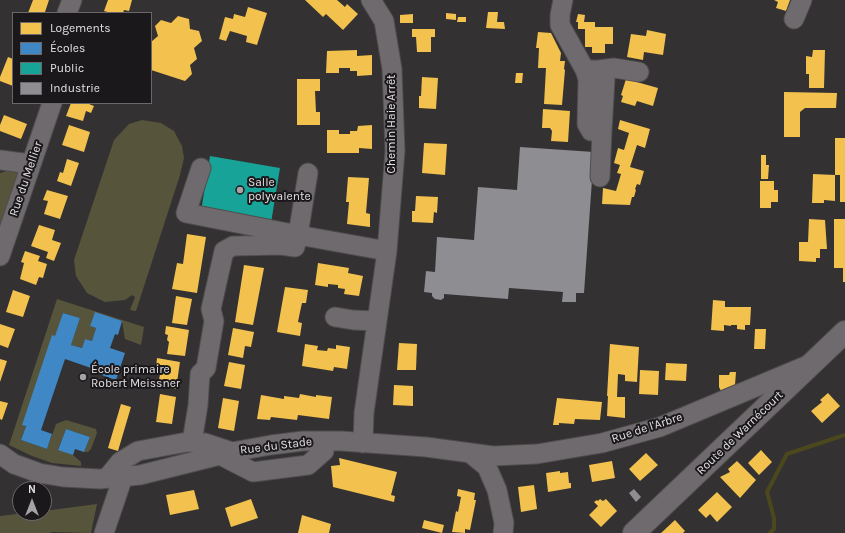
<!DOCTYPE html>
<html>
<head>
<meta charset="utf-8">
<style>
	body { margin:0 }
	#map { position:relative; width:845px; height:533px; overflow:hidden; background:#333132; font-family:Karla,sans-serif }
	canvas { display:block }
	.legend { position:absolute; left:12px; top:12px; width:140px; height:92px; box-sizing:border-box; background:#1a181a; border:1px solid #6b686b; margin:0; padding:5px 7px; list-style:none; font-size:12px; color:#e4e1e4 }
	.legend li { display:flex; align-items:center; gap:8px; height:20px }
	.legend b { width:20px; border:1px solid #6b686b }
	.north { position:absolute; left:12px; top:481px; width:40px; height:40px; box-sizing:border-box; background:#1a181a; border:1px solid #6b686b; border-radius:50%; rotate:0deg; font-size:11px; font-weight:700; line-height:16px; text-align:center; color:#e4e1e4 }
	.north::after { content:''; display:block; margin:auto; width:14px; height:18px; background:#a6a3a6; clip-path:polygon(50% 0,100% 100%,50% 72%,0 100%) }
</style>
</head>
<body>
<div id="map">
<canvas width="845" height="533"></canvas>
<ul class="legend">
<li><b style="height:11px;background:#f2c14e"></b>Logements</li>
<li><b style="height:11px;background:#3f88c5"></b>Écoles</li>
<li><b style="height:11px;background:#17a398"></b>Public</li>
<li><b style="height:11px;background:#8d8d92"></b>Industrie</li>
</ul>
<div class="north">N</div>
</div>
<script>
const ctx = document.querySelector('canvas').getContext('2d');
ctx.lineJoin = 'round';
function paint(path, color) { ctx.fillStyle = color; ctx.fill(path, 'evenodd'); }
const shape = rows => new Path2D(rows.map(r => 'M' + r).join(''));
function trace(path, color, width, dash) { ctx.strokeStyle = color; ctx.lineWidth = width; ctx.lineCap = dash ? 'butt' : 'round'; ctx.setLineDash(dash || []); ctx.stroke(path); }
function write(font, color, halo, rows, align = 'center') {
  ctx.font = font + ' Karla,sans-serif'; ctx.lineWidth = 4; ctx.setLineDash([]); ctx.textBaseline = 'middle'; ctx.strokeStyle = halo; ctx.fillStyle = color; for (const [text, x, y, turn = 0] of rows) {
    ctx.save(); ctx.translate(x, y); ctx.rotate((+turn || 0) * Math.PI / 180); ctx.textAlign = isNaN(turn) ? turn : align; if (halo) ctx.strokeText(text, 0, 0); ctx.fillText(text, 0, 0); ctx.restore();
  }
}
const green = shape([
	[142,120,161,123,174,131,182,146,184,158,180,175,136,311,130,310,135,297,132,295,125,300,105,302,87,293,76,276,74,260,114,140,129,124],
	[12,169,20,169,0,230,0,173],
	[57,299,144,327,141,345,125,339,122,321,95,313,90,326,96,328,92,341,85,339,82,348,71,345,80,318,63,313,21,440,47,449,56,424,66,420,96,429,97,433,91,449,88,452,84,452,90,437,66,429,58,449,73,455,81,462,81,466,52,463,32,456,9,445],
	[97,504,91,533,51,532,51,533,0,533,0,516,25,513,44,513,44,511]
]);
const homes = shape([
	[33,0,49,0,45,12,48,13,28,13],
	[108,0,132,0,129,11,124,10,123,13,111,13,104,11],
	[305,0,337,0,345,7,347,4,358,14,343,30,326,14,323,17],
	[774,0,790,0,786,11,776,8,778,2],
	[248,7,267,13,257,45,246,42,247,36,230,31,226,41,219,39,225,17,233,19,234,14,245,17],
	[488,12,498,12,497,22,504,22,505,29,486,28],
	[446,13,456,14,456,20,446,19],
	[413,14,413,23,400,23,400,15],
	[578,14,585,15,584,22,595,22,595,27,613,27,613,44,605,44,605,53,592,53,592,47,585,47,585,29,578,29,578,22,576,22],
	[178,16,189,19,190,29,199,31,202,41,194,48,197,59,190,65,192,74,185,81,151,70,151,54,152,53,151,42,158,36,155,26,161,20,171,23],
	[458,17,466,17,466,22,457,22],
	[412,29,435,29,435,37,431,37,431,52,417,52,416,37,412,37],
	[647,30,666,34,663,55,644,52,643,60,627,57,631,34,646,36],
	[538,32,551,33,561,53,560,61,565,61,564,69,565,70,562,105,544,104,546,68,538,68,539,48,536,48],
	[357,50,357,56,372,55,372,75,357,76,357,71,350,71,350,68,339,68,339,73,326,73,327,51],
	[813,50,825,50,824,88,809,88,809,74,806,74,806,56,812,57],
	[8,57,13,59,13,86,0,81,0,77],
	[516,73,523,73,522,83,515,83],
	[422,77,438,78,436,109,419,108,419,96,421,96],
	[297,79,320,79,320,91,315,91,316,112,320,112,320,125,297,125],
	[626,79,658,88,653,106,637,101,635,106,621,102,623,96,621,95],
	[784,92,837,93,836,108,805,108,800,112,800,137,784,137],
	[71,103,89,103,89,104,94,106,91,113,86,111,83,121,66,116],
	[543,109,570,111,568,142,551,141,552,131,550,128,542,128],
	[4,115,27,124,21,139,0,131,0,125],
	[620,120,650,129,645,148,637,145,630,167,644,171,640,185,637,184,635,189,636,190,634,197,632,197,630,205,602,204,603,188,616,191,621,174,617,173,620,165,614,163,618,148,624,150,629,133,618,129],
	[69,125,90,132,84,152,62,145],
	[372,125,372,149,359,148,359,153,327,153,327,130,339,130,339,134,350,134,350,131,357,131,358,126],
	[835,138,845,138,845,202,840,202,840,175,835,175,835,201,824,200,824,203,812,203,813,174,835,175],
	[424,143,447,144,445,175,422,173],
	[761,155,766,155,766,165,769,165,768,179,761,179],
	[67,159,79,163,71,186,57,181,60,172,63,173],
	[348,177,369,178,366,213,370,214,370,227,347,224,349,202,346,202],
	[760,181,774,181,774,190,778,190,778,202,771,202,771,208,760,208],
	[47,190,68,196,60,219,44,214,48,201,43,200],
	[416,196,438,197,437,213,434,212,433,223,412,222,412,211,415,211],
	[809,219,825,220,827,249,820,249,820,258,816,258,816,262,799,261,799,242,808,242],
	[834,219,845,219,845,282,843,282,843,268,834,268],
	[39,225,55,230,52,240,61,243,54,261,46,258,48,252,31,246],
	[187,234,206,237,197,293,172,289,177,263,183,264],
	[25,251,40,256,38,261,47,264,43,278,39,277,36,285,20,279,24,263,21,262],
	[318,263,349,268,348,273,363,276,359,296,344,294,345,289,338,288,338,285,328,284,328,287,315,285],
	[244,265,264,268,253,325,235,322],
	[285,287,308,290,306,303,302,303,300,312,298,322,302,323,300,336,277,332],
	[13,290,30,296,23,317,6,312],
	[176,296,192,299,187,325,172,323],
	[713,300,725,301,725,307,751,307,750,325,745,325,745,330,737,329,737,325,731,325,731,326,724,325,724,331,711,330],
	[0,324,15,329,8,348,0,345],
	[166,326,189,330,185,356,167,354,169,342,167,340,168,335,165,334],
	[233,328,254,332,251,347,245,346,243,358,228,355],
	[755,329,766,329,765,349,754,349],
	[399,343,417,344,416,370,397,370],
	[305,344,318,346,317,350,327,351,328,348,336,349,336,345,350,347,347,369,334,367,333,371,302,366],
	[610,344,639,347,637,382,625,381,625,375,618,374,617,397,625,397,625,418,607,416,608,396,607,396],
	[157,358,180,362,176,389,158,386,161,368,156,367],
	[0,359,7,361,0,382],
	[229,362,245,365,241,389,224,386],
	[666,363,687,364,686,381,665,380],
	[640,370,659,371,658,395,639,394],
	[730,372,736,372,735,385,721,391,719,387,719,375,729,375],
	[394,385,413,386,413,406,393,405],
	[828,393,840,406,822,423,811,411,822,402,820,400],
	[160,394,176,397,172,424,156,422],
	[300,394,316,397,316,395,332,397,329,419,298,415,297,420,271,417,270,420,257,419,261,395,284,399,284,396,299,398],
	[223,398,239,401,234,431,218,428],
	[557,398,602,402,600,420,575,419,574,424,559,423,559,425,553,425],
	[0,401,8,403,2,420,0,419],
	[121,404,131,407,118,451,108,448],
	[761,450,772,462,759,475,748,463],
	[646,453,658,465,640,481,629,469],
	[339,458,397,472,391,495,395,496,394,502,333,487,331,466,340,465],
	[612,461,615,478,592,482,589,465],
	[737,461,756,480,740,498,720,477,730,472,728,469],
	[560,471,560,473,568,472,569,483,571,483,571,488,548,492,546,473],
	[534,485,537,509,521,512,518,487],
	[458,489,475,493,474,500,476,500,470,530,465,529,465,533,452,532,456,511,458,512,461,497,457,496],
	[194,490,199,509,170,515,166,495],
	[717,492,732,507,717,522,710,514,706,518,698,510],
	[251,499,258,518,231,527,225,508],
	[600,499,603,501,606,499,617,511,601,527,589,515,598,506,594,502,597,500,598,501],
	[302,515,331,524,329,533,298,533],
	[424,520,444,525,442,533,422,528],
	[675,520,685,531,683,533,661,533]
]);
const schools = shape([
	[95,312,122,321,118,335,115,334,110,348,125,353,116,380,90,371,91,368,65,359,41,430,52,434,47,449,21,440,26,426,22,425,52,335,55,336,63,313,80,318,71,345,82,348,85,339,92,341,96,328,90,326],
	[66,429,90,437,84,452,75,449,73,455,58,450]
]);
const public = shape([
	[210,156,280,168,271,223,201,211]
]);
const industry = shape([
	[520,147,594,152,584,293,576,293,576,302,562,302,563,292,509,288,508,299,444,294,444,298,441,300,435,299,432,296,432,293,424,292,426,271,435,272,437,237,474,240,478,187,517,190],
	[634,489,641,497,636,502,629,493]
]);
const stream = shape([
	[770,533,774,529,774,518,767,492,787,454,845,435]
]);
const minor = shape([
	[563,0,560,15,560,25,585,70,588,79,587,124,591,131,602,131],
	[67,13,72,0],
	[794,19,802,0],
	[585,70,599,70,605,79,602,131,600,177],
	[599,70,614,68,639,72],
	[0,160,31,164],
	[308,173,298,235,387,251],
	[0,256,52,103],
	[335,317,353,320,377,321],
	[192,442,198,405,200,374,206,368,214,321,211,309,224,251,233,246,281,245,295,247,298,235,186,213,201,168],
	[363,443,364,413,387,251,395,151,392,69,384,21,371,0],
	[470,453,487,467,497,490,504,523,503,533],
	[0,454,14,464,39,473,63,477,100,479,140,475,232,452,271,445,303,441,341,441,426,447,493,456,537,454,602,443,660,427,808,365],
	[220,455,253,472,308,465,324,451,324,441],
	[107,478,120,462,138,451,187,442,205,443,232,452],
	[104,533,123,477]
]);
const major = shape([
	[634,533,845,332]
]);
const markers = [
	[240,190,4,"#a6a3a6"],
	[83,377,4,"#a6a3a6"]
];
const streetNames = [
	["Chemin Haie Arrêt",392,124,-90],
	["Rue du Mellier",26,179,-71],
	["Rue de l'Arbre",647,428,-18],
	["Route de Warnécourt",740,433,-44],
	["Rue du Stade",276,446,-7]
];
const poiNames = [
	["Salle",248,183],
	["polyvalente",248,197],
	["École primaire",91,370],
	["Robert Meissner",91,384]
];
paint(green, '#57543c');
paint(homes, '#f2c14e');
paint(schools, '#3f88c5');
paint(public, '#17a398');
paint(industry, '#8d8d92');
trace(stream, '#4c481e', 4);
trace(minor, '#4f4d4e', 21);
trace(major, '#4f4d4e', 24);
trace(minor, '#6e6a6e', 19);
trace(major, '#6f6a6e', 22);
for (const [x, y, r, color] of markers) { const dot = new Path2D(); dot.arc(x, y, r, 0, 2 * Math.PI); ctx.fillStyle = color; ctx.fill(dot); trace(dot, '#1a181a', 1.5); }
write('12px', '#e4e1e4', '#1a181a', streetNames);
write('12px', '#e4e1e4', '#1a181a', poiNames, 'left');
</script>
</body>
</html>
